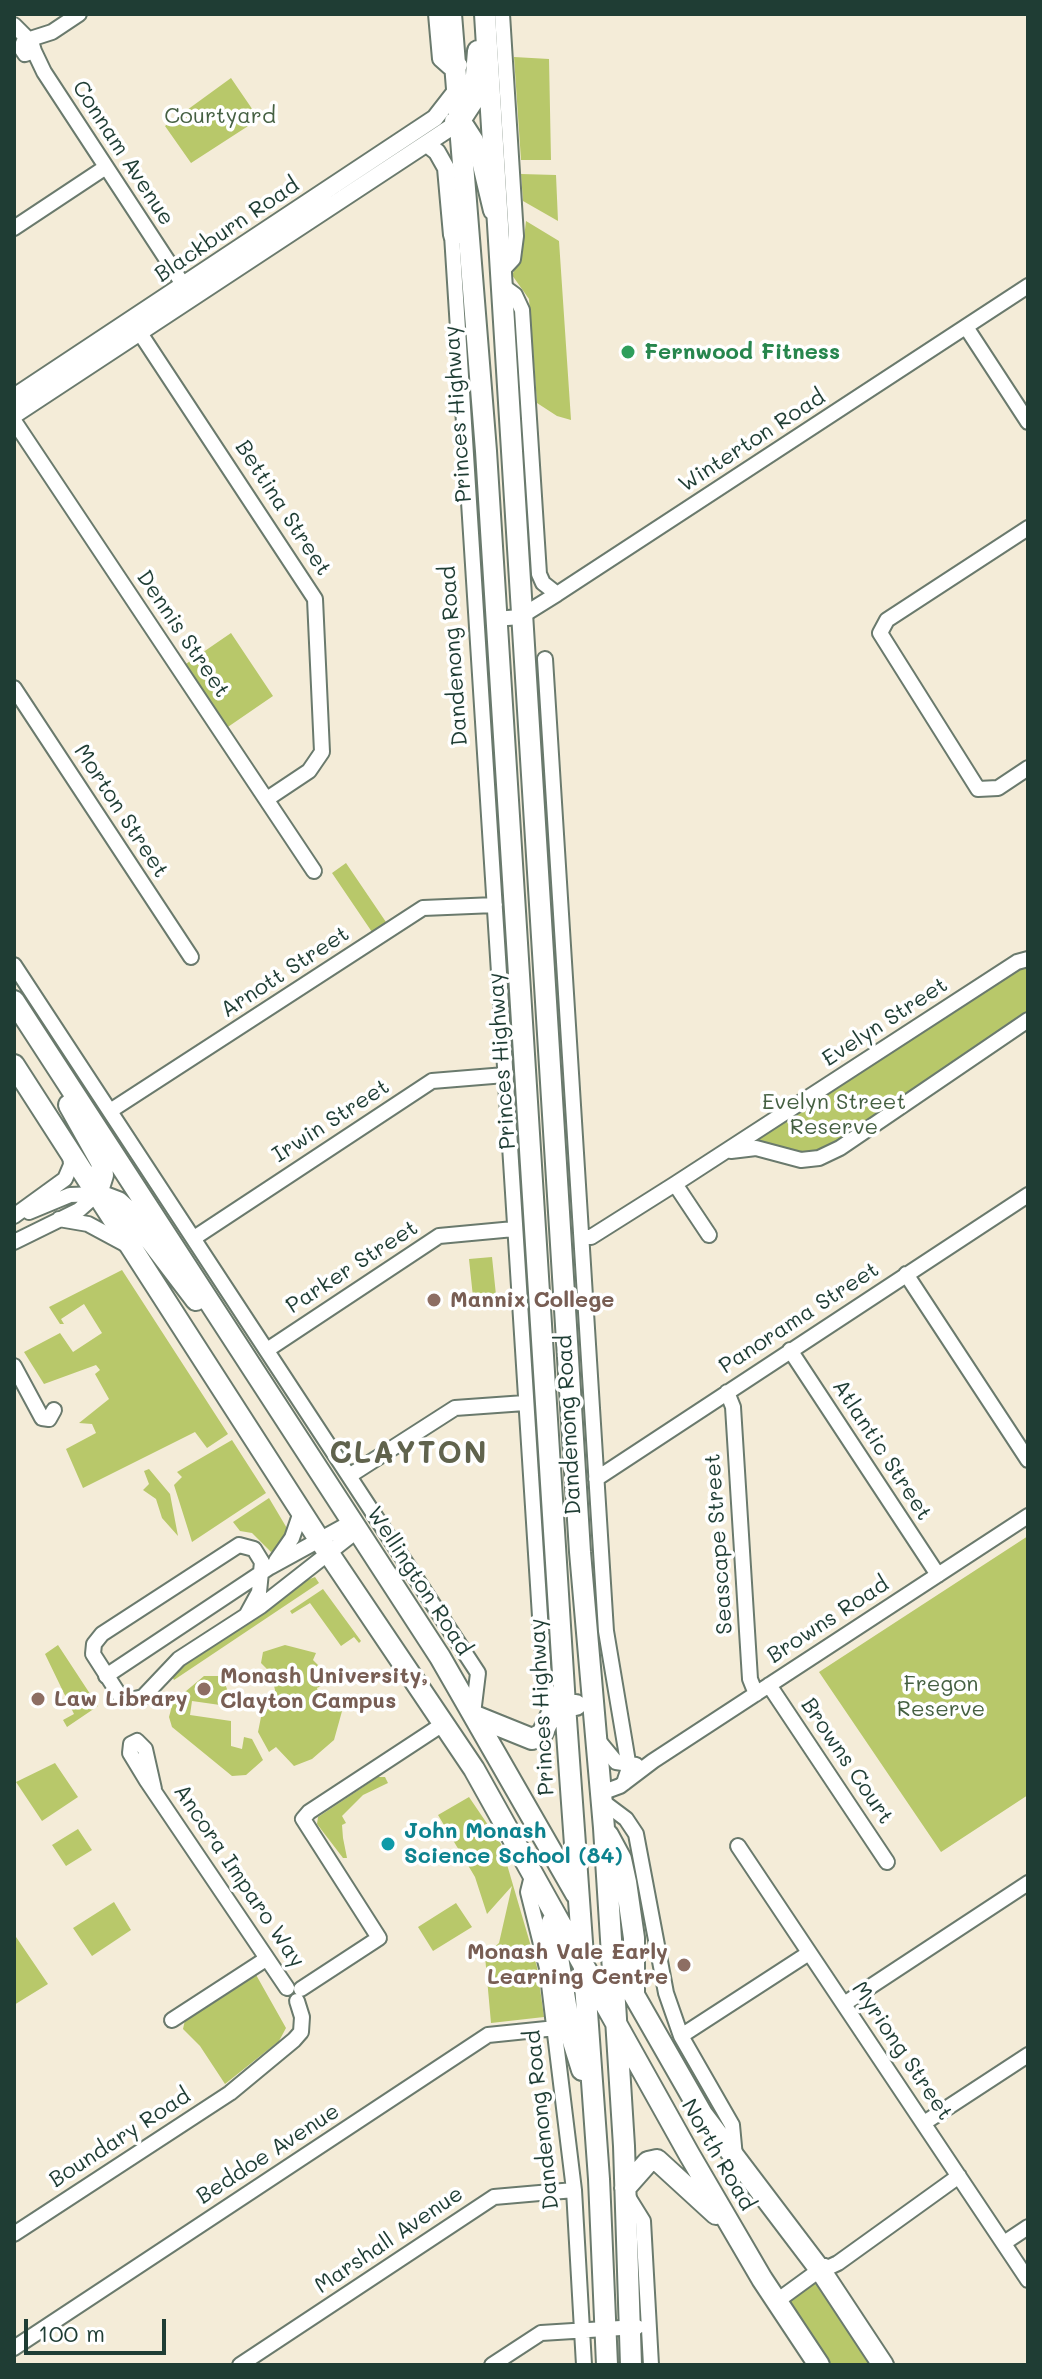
<!DOCTYPE html>
<html>
<head>
<meta charset="utf-8">
<style>
	body { margin:0 }
	#map { position:relative; width:1042px; height:2379px; overflow:hidden; background:#f4ecd8; font-family:Mali,sans-serif }
	canvas { display:block }
	.frame { position:absolute; inset:0; border:16px solid #1f3d34; pointer-events:none }
	.scale { position:absolute; left:24px; top:2319px; width:142px; height:36px; box-sizing:border-box; border:4px solid #1f3d34; border-top:0; padding-left:10px; font-size:24px; line-height:28px; white-space:nowrap; color:#1f3d34; -webkit-text-stroke:6px #fff; paint-order:stroke }
</style>
</head>
<body>
<div id="map">
<canvas width="1042" height="2379"></canvas>
<div class="frame"></div>
<div class="scale">100 m</div>
</div>
<script>
const ctx = document.querySelector('canvas').getContext('2d');
ctx.lineJoin = 'round';
function paint(path, color) { ctx.fillStyle = color; ctx.fill(path, 'evenodd'); }
const shape = rows => new Path2D(rows.map(r => 'M' + r).join(''));
function trace(path, color, width, dash) { ctx.strokeStyle = color; ctx.lineWidth = width; ctx.lineCap = dash ? 'butt' : 'round'; ctx.setLineDash(dash || []); ctx.stroke(path); }
function write(font, color, halo, rows, align = 'center') {
  ctx.font = font + ' Mali,sans-serif'; ctx.lineWidth = 7; ctx.setLineDash([]); ctx.textBaseline = 'middle'; ctx.strokeStyle = halo; ctx.fillStyle = color; for (const [text, x, y, turn = 0] of rows) {
    ctx.save(); ctx.translate(x, y); ctx.rotate((+turn || 0) * Math.PI / 180); ctx.textAlign = isNaN(turn) ? turn : align; if (halo) ctx.strokeText(text, 0, 0); ctx.fillText(text, 0, 0); ctx.restore();
  }
}
const green = shape([
	[514,57,549,59,551,160,521,160],
	[231,78,259,119,191,163,165,126],
	[521,174,556,175,558,221,523,201],
	[526,221,559,241,571,420,557,416,537,403,529,299,512,275,522,255],
	[231,633,273,696,222,731,180,668],
	[346,863,388,925,374,935,332,873],
	[1028,961,1028,1016,822,1152,807,1155,754,1144,753,1137],
	[492,1257,496,1295,473,1297,469,1259],
	[122,1270,228,1434,207,1448,195,1432,83,1488,66,1449,96,1433,92,1424,79,1423,109,1399,95,1374,100,1370,96,1365,44,1384,24,1352,60,1333,73,1352,102,1333,84,1304,61,1319,64,1324,60,1324,49,1307],
	[232,1440,266,1493,192,1542,174,1485,182,1477,177,1472],
	[149,1469,170,1494,178,1536,162,1518,156,1499,143,1490,149,1484,144,1471],
	[269,1498,288,1530,282,1547,271,1552,252,1533,240,1531,233,1522],
	[1028,1536,1028,1795,941,1852,819,1672],
	[315,1577,319,1583,174,1680,171,1675,181,1665,302,1582],
	[323,1589,361,1641,359,1643,354,1637,341,1646,310,1603,292,1614,290,1611],
	[58,1645,98,1706,67,1727,63,1720,74,1714,45,1654],
	[285,1645,316,1653,313,1660,325,1672,327,1683,317,1688,323,1710,344,1704,334,1740,312,1759,294,1766,276,1747,269,1752,258,1732,261,1717,273,1703,275,1690,271,1673,261,1663,263,1652],
	[204,1676,222,1676,230,1697,221,1697,220,1705,192,1701,190,1715,231,1721,231,1746,242,1749,244,1737,252,1739,263,1760,246,1775,232,1776,172,1727,169,1717,173,1702],
	[55,1763,78,1797,42,1821,16,1782],
	[378,1777,385,1777,388,1783,363,1795,342,1816,346,1823,342,1825,343,1838,347,1858,343,1858,317,1824,318,1817],
	[469,1797,501,1844,537,1967,544,2017,491,2023,485,1956,499,1943,512,1886,487,1914,475,1877,438,1815],
	[78,1829,92,1850,66,1866,52,1845],
	[114,1902,131,1930,92,1956,73,1928],
	[456,1903,472,1927,433,1951,418,1927],
	[14,1934,48,1984,14,2005],
	[255,1973,286,2028,279,2041,225,2084,200,2046,183,2029,185,2020],
	[813,2283,816,2284,870,2365,831,2365,791,2305,790,2298]
]);
const minor = shape([
	[436,14,440,59,449,67,460,65],
	[14,25,29,40],
	[31,41,34,51,25,54,21,48,24,41,52,32,79,14],
	[34,51,44,72,188,292],
	[14,228,106,167],
	[452,235,544,1679,549,1695,565,1705],
	[499,274,513,259,516,236,502,14],
	[500,284,515,295,522,310,539,574,543,583,557,594],
	[966,327,1028,422],
	[140,333,315,599,322,752,309,771,267,799],
	[14,421,314,871],
	[1028,528,887,620,880,633,978,789,998,788,1028,768],
	[495,619,520,617,557,594,1028,286],
	[545,659,606,1631,629,1768,624,1783],
	[14,688,191,957],
	[14,965,478,1673,473,1714],
	[110,1111,423,908,495,905],
	[731,1151,756,1148,801,1160,819,1158,840,1148,1028,1020],
	[675,1184,709,1235],
	[29,1212,70,1195,97,1194],
	[14,1216,65,1179,71,1165,70,1152],
	[59,1219,88,1224,127,1245],
	[582,1237,591,1237,675,1184,1017,962,1028,959],
	[194,1238,432,1081,505,1075],
	[14,1242,79,1210,97,1194],
	[906,1274,1028,1460],
	[267,1350,439,1236,514,1229],
	[790,1350,938,1575],
	[14,1366,42,1418,49,1419,54,1410],
	[727,1392,733,1407,750,1679,756,1694],
	[349,1476,455,1408,525,1403],
	[596,1479,1028,1195],
	[276,1561,292,1538,301,1512],
	[247,1614,259,1592,262,1562,254,1549,239,1545,102,1634,94,1644,93,1654,120,1696,131,1700,143,1697,179,1659,261,1606,358,1530],
	[106,1676,270,1567,352,1522],
	[769,1685,887,1862],
	[597,1739,616,1762,636,1765],
	[154,1789,145,1749,137,1741,131,1744,130,1753,147,1781,287,1988],
	[601,1793,620,1786,653,1761,1028,1516],
	[602,1801,626,1819,636,1834,666,1993,681,2036,732,2125,735,2157],
	[738,1846,1028,2280],
	[533,1872,528,1892,547,1968,574,2190,584,2365],
	[301,1989,379,1938,303,1819,309,1812,443,1724],
	[844,2004,1028,1883],
	[172,2020,266,1959],
	[681,2036,809,1953],
	[924,2123,1028,2055],
	[625,2192,643,2221,651,2365],
	[14,2234,230,2093,294,2040,301,2032,302,2017,297,2001],
	[1004,2243,1028,2227],
	[821,2271,838,2263,959,2176],
	[777,2301,825,2266],
	[14,2348,488,2035,556,2028],
	[240,2365,494,2197,574,2190],
	[492,2365,541,2333,637,2327]
]);
const major = shape([
	[453,121,466,126,475,140,492,211],
	[427,144,437,152,446,168,452,235,468,235],
	[14,397,435,118,456,91],
	[14,415,459,122]
]);
const highway = shape([
	[451,14,486,451,565,1705,599,2179,607,2365],
	[485,14,580,1552,604,1828,624,2146,631,2365],
	[459,122,474,99,478,51],
	[14,1001,440,1657,576,1894],
	[14,1065,315,1533,474,1769,689,2154,762,2279,819,2365],
	[69,1105,101,1162,103,1175,97,1194],
	[97,1194,118,1202,129,1212,196,1300],
	[475,1716,532,1739,542,1734,552,1713,565,1705,576,1705],
	[608,1835,621,1859,626,1882,634,1938,634,1994],
	[552,1922,571,2035,582,2070],
	[614,1960,702,2114,821,2271,883,2365],
	[625,2188,648,2162,657,2160,716,2214]
]);
const markers = [
	[628,352,8,"#2e9e5b"],
	[434,1300,8,"#8d6e63"],
	[204,1689,8,"#8d6e63"],
	[38,1699,8,"#8d6e63"],
	[388,1844,8,"#0f9aa8"],
	[684,1965,8,"#8d6e63"]
];
const parkNames = [
	["Courtyard",220,116],
	["Evelyn Street",834,1102],
	["Reserve",834,1127],
	["Fregon",941,1684],
	["Reserve",941,1709]
];
const streetNames = [
	["Connam Avenue",123,153,57],
	["Blackburn Road",227,230,-34],
	["Princes Highway",458,414,-94],
	["Winterton Road",752,441,-33],
	["Bettina Street",283,508,57],
	["Dennis Street",183,634,56],
	["Dandenong Road",454,656,-94],
	["Morton Street",121,811,57],
	["Arnott Street",285,972,-33],
	["Evelyn Street",885,1022,-33],
	["Princes Highway",502,1061,-94],
	["Irwin Street",331,1121,-33],
	["Parker Street",352,1267,-33],
	["Panorama Street",799,1318,-33],
	["Dandenong Road",569,1425,-93],
	["Atlantic Street",882,1450,57],
	["Seascape Street",719,1544,-94],
	["Wellington Road",419,1581,57],
	["Browns Road",828,1620,-33],
	["Princes Highway",542,1707,-93],
	["Browns Court",847,1761,56],
	["Ancora Imparo Way",239,1876,56],
	["Myriong Street",902,2051,56],
	["Dandenong Road",542,2120,-96],
	["Boundary Road",120,2138,-33],
	["Beddoe Avenue",268,2154,-33],
	["North Road",718,2155,60],
	["Marshall Avenue",389,2240,-34]
];
const leisureNames = [
	["Fernwood Fitness",644,352]
];
const educationNames = [
	["Mannix College",450,1300],
	["Monash University,",220,1676],
	["Clayton Campus",220,1701],
	["Law Library",54,1699],
	["Monash Vale Early",668,1952,"right"],
	["Learning Centre",668,1977,"right"]
];
const cultureNames = [
	["John Monash",404,1831],
	["Science School (84)",404,1856]
];
const districtNames = [
	["CLAYTON",409,1454]
];
paint(green, '#b8c86a');
trace(minor, '#6a7a6d', 18);
trace(major, '#6a7a6d', 20);
trace(highway, '#6a7a6d', 24);
trace(minor, '#fff', 14);
trace(major, '#fff', 16);
trace(highway, '#fff', 20);
for (const [x, y, r, color] of markers) { const dot = new Path2D(); dot.arc(x, y, r, 0, 2 * Math.PI); ctx.fillStyle = color; ctx.fill(dot); trace(dot, '#fff', 3); }
write('22px', '#456042', '#fff', parkNames);
write('22px', '#1f3d34', '#fff', streetNames);
write('bold 22px', '#27864d', '#fff', leisureNames, 'left');
write('bold 22px', '#785e54', '#fff', educationNames, 'left');
write('bold 22px', '#0d838f', '#fff', cultureNames, 'left');
ctx.letterSpacing = '2px';
write('bold 30px', '#60634d', '#fff', districtNames);
ctx.letterSpacing = '0px';
</script>
</body>
</html>
